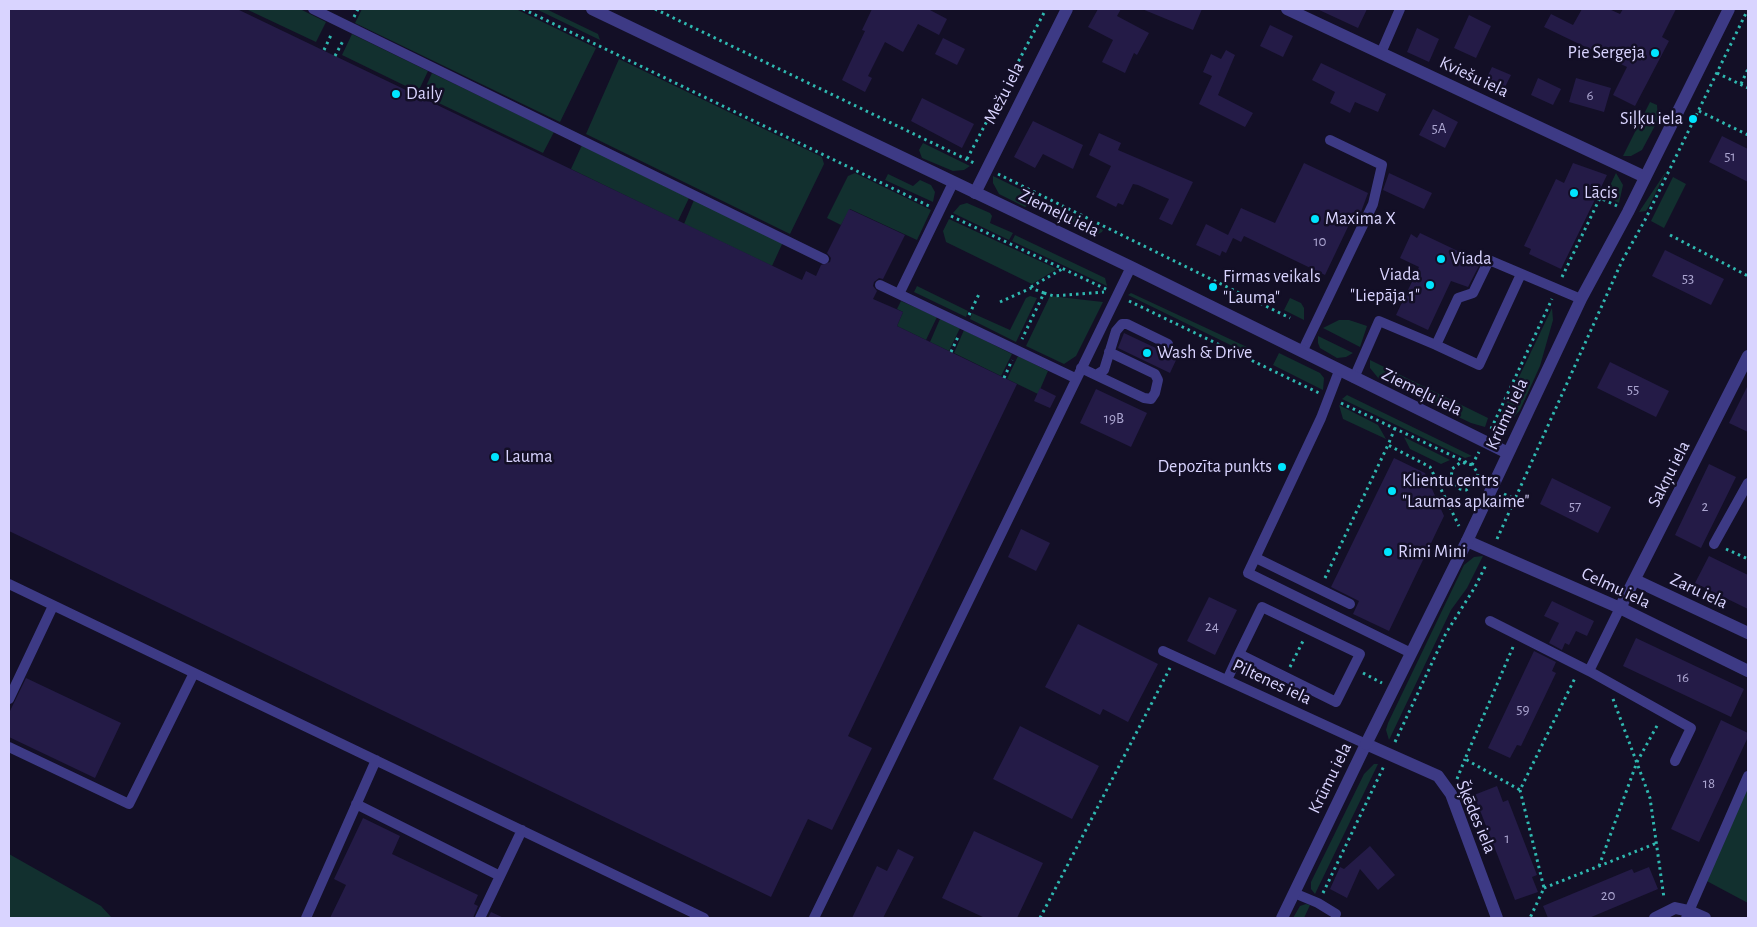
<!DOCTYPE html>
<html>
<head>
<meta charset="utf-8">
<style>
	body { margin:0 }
	#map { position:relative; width:1757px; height:927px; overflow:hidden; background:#130f26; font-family:"Alegreya Sans",sans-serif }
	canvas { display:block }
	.frame { position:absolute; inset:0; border:10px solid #d9d4ff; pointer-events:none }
</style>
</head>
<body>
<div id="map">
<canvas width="1757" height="927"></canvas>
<div class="frame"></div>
</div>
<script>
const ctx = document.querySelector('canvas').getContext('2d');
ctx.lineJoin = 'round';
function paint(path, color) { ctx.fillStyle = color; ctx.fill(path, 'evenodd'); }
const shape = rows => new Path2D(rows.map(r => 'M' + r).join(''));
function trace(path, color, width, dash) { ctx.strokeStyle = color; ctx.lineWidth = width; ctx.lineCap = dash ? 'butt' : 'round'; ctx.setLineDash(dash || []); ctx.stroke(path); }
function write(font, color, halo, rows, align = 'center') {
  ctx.font = font + ' "Alegreya Sans",sans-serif'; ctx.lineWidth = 5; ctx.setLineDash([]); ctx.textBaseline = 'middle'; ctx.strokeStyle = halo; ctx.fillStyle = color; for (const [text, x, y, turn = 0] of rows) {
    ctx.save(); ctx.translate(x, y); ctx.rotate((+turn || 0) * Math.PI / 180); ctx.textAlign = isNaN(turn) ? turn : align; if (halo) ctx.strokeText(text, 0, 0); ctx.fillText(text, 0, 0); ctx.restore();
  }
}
const green = shape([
	[246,9,300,9,326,22,316,42],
	[362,9,516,9,596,48,560,122,355,23],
	[536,9,546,9,598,34,600,40],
	[352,34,428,71,418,92,342,55],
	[619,59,822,157,824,164,790,234,586,134],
	[432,73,554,132,543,153,422,95],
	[1650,102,1657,105,1658,120,1642,150,1631,156,1623,156],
	[923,143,970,166,964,170,953,171,922,158,919,150],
	[582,145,689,198,678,221,571,169],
	[1667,170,1649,206,1646,211,1639,212],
	[855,173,931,210,917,240,850,209,841,225,827,218,848,176],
	[1616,173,1623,185,1619,203,1605,196],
	[888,174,913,186,920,180,931,185,935,192,933,202,885,180],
	[993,176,1036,197,1031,204,1025,207,999,194,993,183],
	[1673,177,1686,184,1664,228,1651,221],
	[694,200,783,242,772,266,684,224],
	[1042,200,1103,230,1102,232,1098,234,1042,207],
	[967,203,990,213,992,216,990,223,1013,233,1009,240,953,213,960,205],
	[949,219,1057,269,1032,284,946,242,943,231],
	[1015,235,1105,278,1107,286,1012,241],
	[917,286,968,311,966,317,914,292],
	[1131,293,1247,347,1249,354,1128,295],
	[1030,296,1037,298,1016,342,970,319,972,313,1010,330,1026,298],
	[1050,296,1103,302,1076,356,1064,364,1026,346],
	[1290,298,1301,303,1304,308,1304,320,1284,310],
	[901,301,937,317,926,340,897,326,903,312,897,309],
	[1552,308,1553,320,1540,366,1520,410,1514,417,1495,427],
	[940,319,960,328,949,351,930,342],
	[1339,320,1349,320,1367,326,1360,347,1323,328],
	[964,330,1012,354,1001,376,954,353],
	[1318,336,1353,353,1346,357,1337,358,1320,348,1318,343],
	[1279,353,1320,373,1324,378,1323,390,1273,365],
	[1018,356,1048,371,1038,394,1007,379],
	[1370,360,1488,418,1485,427,1471,423,1379,379,1370,368],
	[1347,395,1472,456,1465,458,1342,399],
	[1339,405,1378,425,1386,439,1343,419],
	[1404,437,1450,460,1441,464,1410,449],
	[1483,556,1467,588,1451,610,1389,740,1386,730,1388,723,1464,565,1474,557],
	[1374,764,1378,764,1315,894,1311,889,1311,882,1364,774],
	[1748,776,1748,903,1703,879],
	[9,854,101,906,112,918,9,918],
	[1306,904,1310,905,1304,918,1293,918,1300,906]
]);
const building = shape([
	[9,9,237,9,802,280,806,271,816,276,821,265,830,262,831,258,827,253,849,209,905,235,883,279,879,278,874,282,873,286,877,291,873,299,903,312,897,326,1017,384,848,736,872,748,832,830,808,819,771,897,9,531],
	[872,9,928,9,947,19,939,35,918,24,903,52,885,42,868,76,872,78,865,92,842,80,865,31,862,30],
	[1098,9,1121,9,1117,16,1149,33,1137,55,1134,53,1125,73,1102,62,1113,40,1088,27],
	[1142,9,1202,9,1193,30],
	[1317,9,1367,9,1358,28],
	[1582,9,1609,9,1620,14,1623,9,1676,9,1662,37,1669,41,1635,106,1613,95,1627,67,1544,27,1551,14,1573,25],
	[1469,15,1491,26,1476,58,1454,48],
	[1270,25,1293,36,1283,57,1260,46],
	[1417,28,1439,39,1429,62,1407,52],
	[943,38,965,49,957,65,935,54],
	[1226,50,1235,55,1218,95,1253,113,1245,127,1199,104,1212,76,1203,72,1211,54,1221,59],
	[1321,63,1386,94,1378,112,1355,102,1350,113,1330,103,1335,92,1312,80],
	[1492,67,1511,75,1501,95,1483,86],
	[1538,78,1561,89,1553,105,1531,95],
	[1576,78,1611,88,1604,112,1569,102],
	[922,98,974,124,962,148,911,121],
	[1433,109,1458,122,1445,148,1419,135],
	[1033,121,1083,145,1073,169,1043,154,1035,168,1014,157],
	[1099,133,1121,143,1118,150,1193,182,1172,225,1159,219,1169,199,1138,185,1133,184,1123,205,1118,203,1116,207,1096,197,1111,166,1089,155],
	[1722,136,1748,149,1748,182,1709,162],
	[1304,163,1368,193,1361,212,1356,210,1325,275,1244,236,1241,242,1233,238,1226,253,1222,251,1220,256,1196,245,1206,224,1228,235,1241,208,1275,223],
	[1573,163,1607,175,1561,269,1529,254,1531,249,1524,246,1556,179,1564,183],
	[1389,173,1432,193,1424,209,1383,190],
	[1420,233,1481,262,1468,287,1451,281,1428,330,1396,315,1419,267,1400,258,1411,234,1417,238],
	[1665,250,1724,279,1711,305,1652,276],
	[1124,333,1177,358,1170,373,1118,348],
	[1610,362,1669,391,1656,417,1597,388],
	[1748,385,1748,432,1729,423],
	[1040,388,1056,396,1050,408,1034,401],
	[1096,389,1147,413,1131,447,1080,423],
	[1394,458,1425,473,1444,516,1389,631,1353,614,1359,601,1331,587],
	[1709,464,1736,477,1701,548,1675,535],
	[1552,478,1611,507,1598,533,1540,504],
	[1021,529,1050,543,1036,571,1008,557],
	[1709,556,1748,575,1748,609,1695,583],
	[1209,597,1237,610,1215,655,1187,641],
	[1552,601,1594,621,1587,636,1576,631,1569,645,1565,643,1562,650,1549,643,1559,623,1544,616],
	[1078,624,1158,664,1128,722,1103,709,1100,715,1045,687],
	[1636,638,1744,689,1731,717,1623,666],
	[1534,651,1556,662,1552,671,1556,673,1521,746,1517,745,1510,758,1488,748],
	[26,678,121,723,95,778,9,737,9,713],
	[1721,720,1748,733,1748,737,1699,842,1671,829],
	[1020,726,1099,766,1072,819,993,779],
	[1497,786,1503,802,1508,800,1537,875,1532,877,1538,892,1515,900,1474,795],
	[363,818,400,836,392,854,478,895,474,904,478,906,473,918,330,918,346,885,334,879],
	[974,831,1043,863,1017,918,985,918,942,898],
	[1370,846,1395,875,1378,890,1360,869,1347,898,1330,889,1340,867,1344,869],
	[898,849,914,857,883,918,852,918,877,866,887,871],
	[1649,867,1658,889,1589,918,1548,918,1543,906,1632,869,1634,873],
	[491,912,504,918,488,918]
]);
const path = shape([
	[523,9,929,206],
	[655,9,974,163],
	[354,17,358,9],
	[324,50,332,33],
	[335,56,344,39],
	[1717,73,1748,88],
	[1741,84,1748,69],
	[1699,111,1748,135],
	[967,159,1046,9],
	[998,174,1290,318],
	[951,216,1108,290],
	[1670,235,1748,276],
	[1562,277,1600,198,1617,206],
	[1031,287,1062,269],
	[1044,293,1054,296,1104,292],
	[1129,301,1319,393],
	[1000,302,1031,288,1044,293,1022,339],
	[969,315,980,292],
	[951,352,958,337],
	[1004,378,1012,360],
	[1341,403,1472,465,1478,473,1476,483,1466,490,1460,489,1451,481,1452,469,1461,462,1472,465],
	[1395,428,1388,445,1430,467,1459,526],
	[1491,429,1552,299],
	[1472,465,1479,452],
	[1440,487,1451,481],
	[1504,494,1515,499],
	[1497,539,1622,261,1645,220,1748,9],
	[1726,549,1748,559],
	[1325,578,1388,445],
	[1513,647,1465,759,1520,790,1575,678],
	[1290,667,1304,639],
	[1363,673,1382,683],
	[1613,699,1650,798,1664,898],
	[1395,742,1446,633,1475,587,1487,563],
	[1457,779,1465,759],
	[1520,790,1544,888,1530,918],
	[1599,866,1637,762,1658,724],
	[1544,888,1657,843],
	[1323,893,1384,766],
	[1040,918,1170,668]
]);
const service = shape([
	[313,9,824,259],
	[1381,53,1400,9],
	[880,285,1075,378],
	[899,294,953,183],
	[1436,345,1479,365,1521,274],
	[1302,352,1373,204,1382,165,1330,140],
	[1081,368,1144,398,1151,399,1155,393,1158,380,1155,374,1109,352],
	[1339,371,1321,418,1248,573,1411,653],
	[1096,375,1104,370,1116,331,1122,324,1127,324,1168,344],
	[1354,378,1379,321,1436,345,1458,298,1473,293,1489,260,1581,299],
	[1714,544,1748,483],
	[1256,558,1350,604],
	[9,584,704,918],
	[1490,621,1589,671,1691,728,1675,761],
	[1163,651,1366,744],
	[1589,671,1620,608],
	[1227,680,1239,654,1262,607,1360,654,1336,702,1239,654],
	[9,699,53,606],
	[9,747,129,804,194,673],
	[356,804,500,876],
	[1294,893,1318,903,1336,914],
	[306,918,376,760],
	[480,918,522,830],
	[814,918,1131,267],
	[1686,918,1748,776]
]);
const minor = shape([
	[1287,9,1645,177],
	[975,193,1067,9],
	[1467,541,1620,608,1748,671],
	[1635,580,1748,633],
	[1620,608,1748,356],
	[1282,918,1366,744,1438,776,1451,794,1497,918],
	[1655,918,1675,908,1689,911,1705,918]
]);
const tertiary = shape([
	[592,9,1131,267,1508,453],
	[1366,744,1467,541,1581,299,1628,212,1729,9]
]);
const markers = [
	[1655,53,5,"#00e5ff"],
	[396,94,5,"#00e5ff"],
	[1693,119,5,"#00e5ff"],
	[1574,193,5,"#00e5ff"],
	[1315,219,5,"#00e5ff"],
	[1441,259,5,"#00e5ff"],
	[1430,285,5,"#00e5ff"],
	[1213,287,5,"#00e5ff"],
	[1147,353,5,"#00e5ff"],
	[495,457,5,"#00e5ff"],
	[1282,467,5,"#00e5ff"],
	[1392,491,5,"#00e5ff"],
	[1388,552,5,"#00e5ff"]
];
const numberNames = [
	["6",1590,95],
	["5A",1439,128],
	["51",1730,156],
	["10",1320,241],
	["53",1688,278],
	["55",1633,389],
	["19B",1114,418],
	["57",1575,506],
	["2",1705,506],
	["24",1212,626],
	["16",1683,677],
	["59",1523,709],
	["18",1709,783],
	["1",1507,838],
	["20",1608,895]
];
const poiNames = [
	["Pie Sergeja",1645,53,"right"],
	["Daily",406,94],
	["Siļķu iela",1683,119,"right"],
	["Lācis",1584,193],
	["Maxima X",1325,219],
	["Viada",1451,259],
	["Viada",1420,275,"right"],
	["\"Liepāja 1\"",1420,296,"right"],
	["Firmas veikals",1223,277],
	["\"Lauma\"",1223,298],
	["Wash & Drive",1157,353],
	["Lauma",505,457],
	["Depozīta punkts",1272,467,"right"],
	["Klientu centrs",1402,481],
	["\"Laumas apkaime\"",1402,502],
	["Rimi Mini",1398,552]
];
const streetNames = [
	["Kviešu iela",1474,77,25],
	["Mežu iela",1004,93,-63],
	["Ziemeļu iela",1059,213,26],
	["Ziemeļu iela",1422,392,26],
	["Krūmu iela",1507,414,-65],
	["Sakņu iela",1669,474,-63],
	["Celmu iela",1616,588,25],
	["Zaru iela",1699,591,25],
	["Piltenes iela",1272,682,25],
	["Krūmu iela",1330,778,-64],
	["Šķēdes iela",1476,817,67]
];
paint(green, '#12302f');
paint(building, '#241b47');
trace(path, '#2fb8b0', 3, [2.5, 4]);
trace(service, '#3d3a85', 10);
trace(minor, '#3d3a85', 12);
trace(tertiary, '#3d3a85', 12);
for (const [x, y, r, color] of markers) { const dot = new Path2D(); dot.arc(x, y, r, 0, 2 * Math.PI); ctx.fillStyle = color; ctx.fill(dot); trace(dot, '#130f26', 2); }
write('15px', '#aca6d1', null, numberNames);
write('18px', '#d9d4ff', '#130f26', poiNames, 'left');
write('18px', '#d9d4ff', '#130f26', streetNames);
</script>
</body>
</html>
